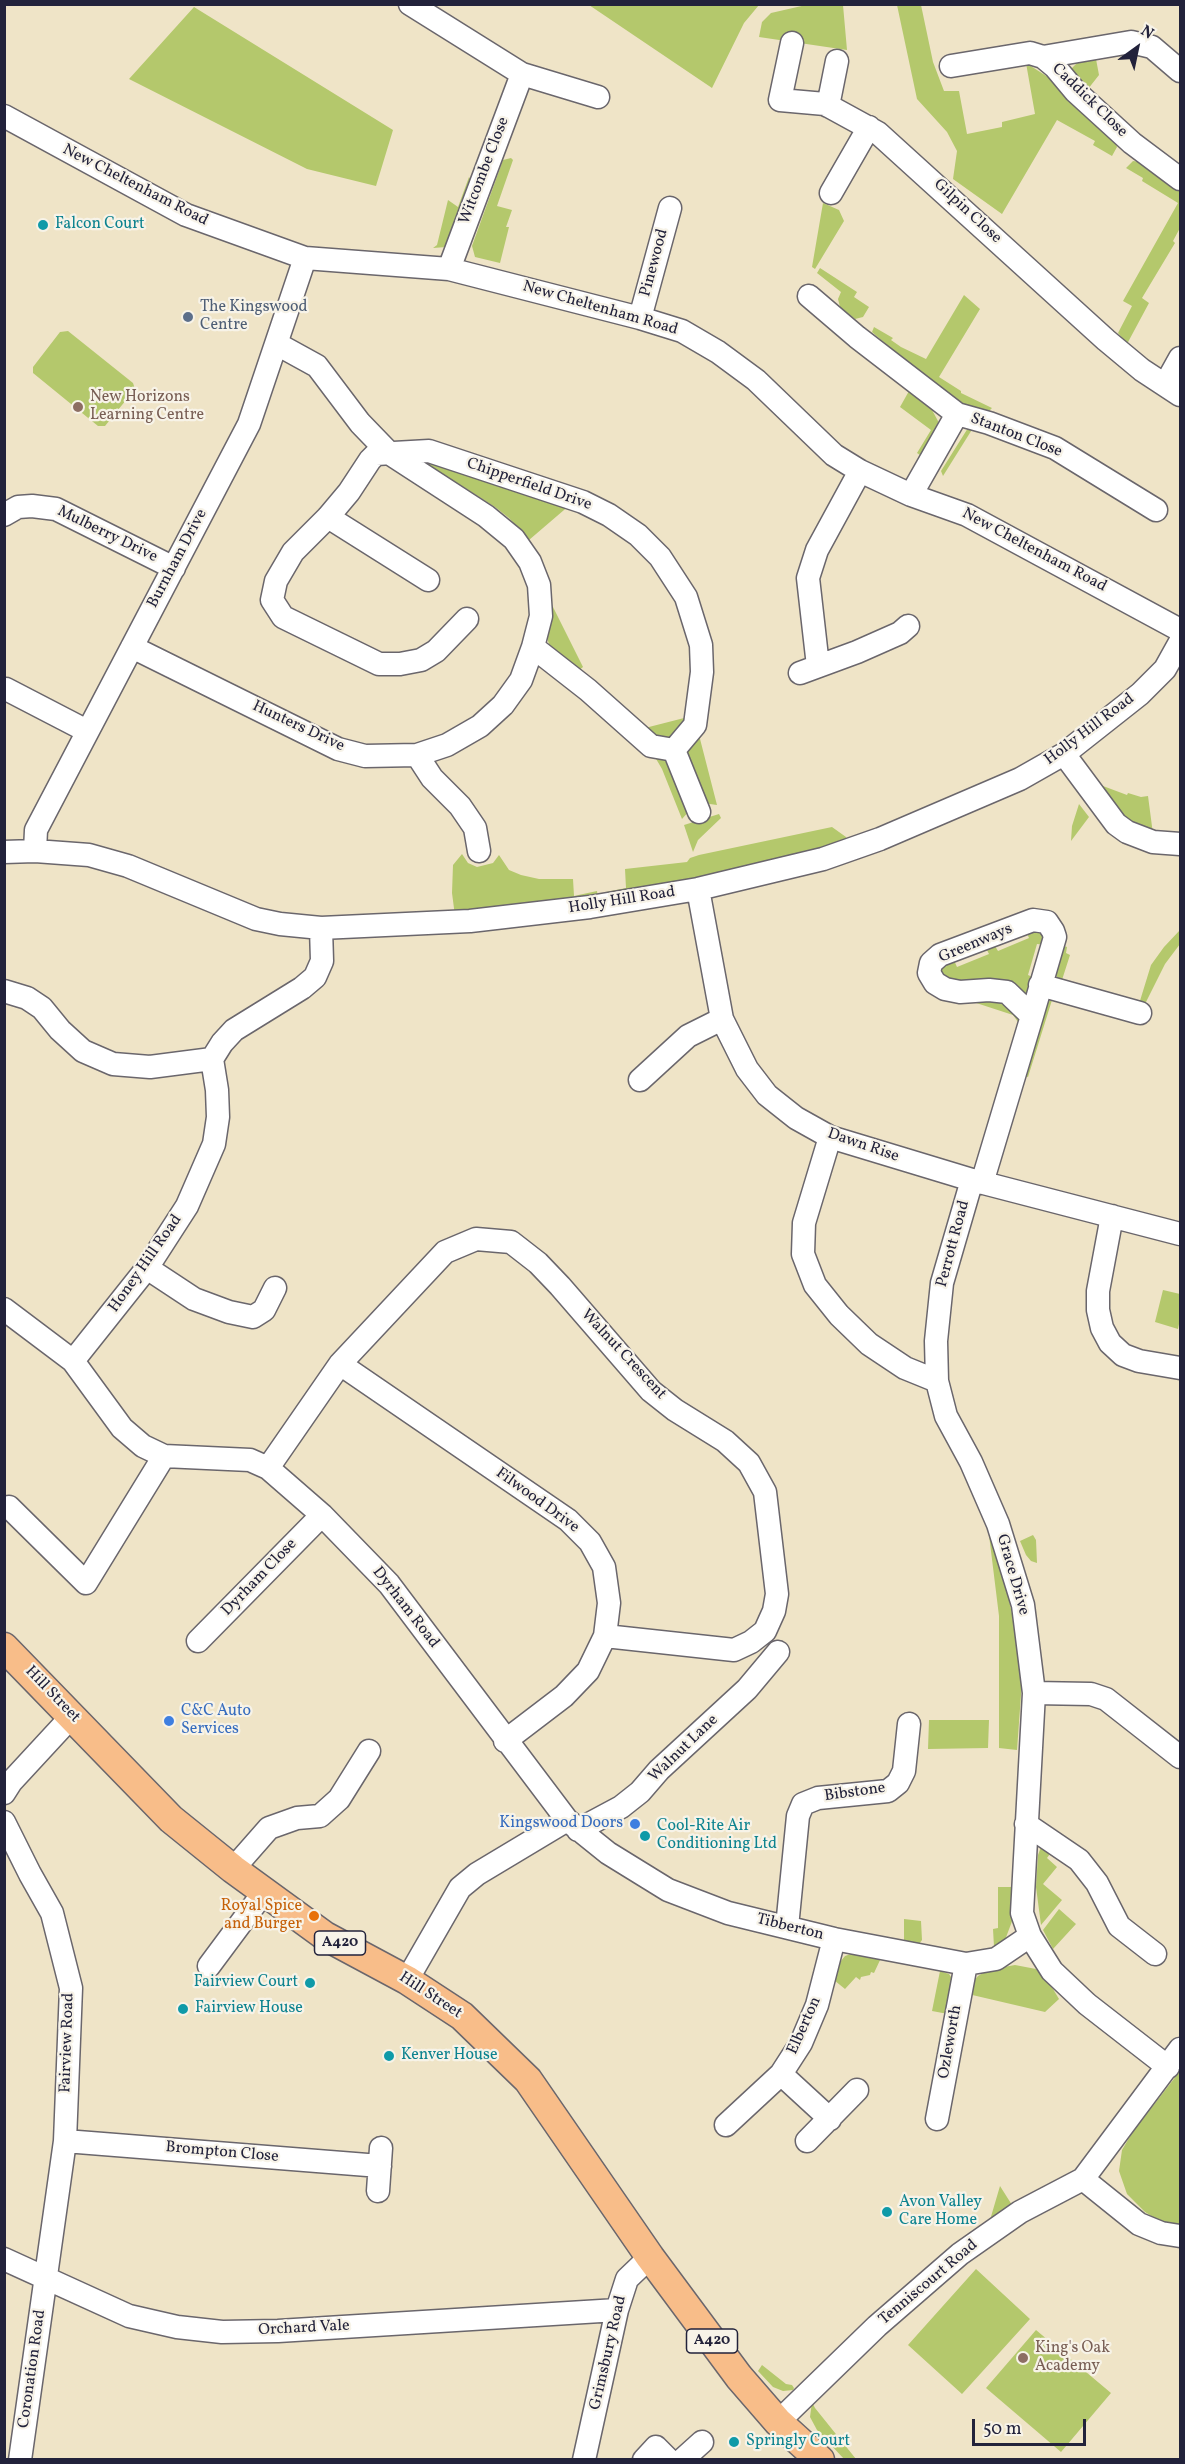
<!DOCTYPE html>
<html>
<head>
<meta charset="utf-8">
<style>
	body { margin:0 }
	#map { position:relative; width:1185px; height:2464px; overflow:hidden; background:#efe4c7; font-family:Vollkorn,serif }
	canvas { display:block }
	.frame { position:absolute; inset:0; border:6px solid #22223b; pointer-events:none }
	.north { position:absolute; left:1107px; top:18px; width:60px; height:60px; -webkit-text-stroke:4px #f7f3e8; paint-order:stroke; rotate:33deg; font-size:16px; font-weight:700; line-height:24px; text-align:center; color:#22223b }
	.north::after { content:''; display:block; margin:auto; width:21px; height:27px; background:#22223b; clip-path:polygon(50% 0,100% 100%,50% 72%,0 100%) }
	.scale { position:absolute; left:972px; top:2419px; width:114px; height:27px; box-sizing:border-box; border:3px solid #22223b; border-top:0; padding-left:8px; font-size:18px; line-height:21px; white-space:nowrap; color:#22223b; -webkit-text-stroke:4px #f7f3e8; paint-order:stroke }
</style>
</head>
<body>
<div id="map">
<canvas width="1185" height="2464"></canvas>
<div class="frame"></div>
<div class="north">N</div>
<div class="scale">50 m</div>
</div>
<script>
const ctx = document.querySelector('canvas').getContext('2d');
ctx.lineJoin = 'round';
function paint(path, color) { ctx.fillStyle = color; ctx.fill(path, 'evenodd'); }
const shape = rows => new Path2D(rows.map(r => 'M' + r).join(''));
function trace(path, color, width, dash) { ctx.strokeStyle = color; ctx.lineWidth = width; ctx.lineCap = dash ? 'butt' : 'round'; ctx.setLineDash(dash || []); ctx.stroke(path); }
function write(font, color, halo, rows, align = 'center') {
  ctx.font = font + ' Vollkorn,serif'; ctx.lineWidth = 4.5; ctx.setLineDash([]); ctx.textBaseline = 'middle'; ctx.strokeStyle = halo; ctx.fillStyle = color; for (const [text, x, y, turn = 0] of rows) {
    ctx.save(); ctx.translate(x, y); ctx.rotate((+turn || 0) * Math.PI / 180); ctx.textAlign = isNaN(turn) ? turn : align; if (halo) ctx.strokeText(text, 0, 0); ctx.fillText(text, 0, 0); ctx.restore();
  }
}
const green = shape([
	[589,5,759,5,744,23,712,88],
	[806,5,843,5,847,50,759,37,762,22,771,13],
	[897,5,921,5,933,62,944,91,959,91,967,134,1002,127,1002,122,1035,114,1026,63,1051,79,1116,144,1117,147,1112,156,1093,145,1095,141,1057,120,1002,214,953,179,957,151,947,132,917,99],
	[194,7,393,130,376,186,307,169,129,79],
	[1096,59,1099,75,1088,89,1070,70,1077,63],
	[511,158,513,160,497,206,512,210,506,227,509,227,500,263,475,257,472,246,503,160],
	[1133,161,1141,162,1180,192,1180,228,1173,241,1175,243,1142,298,1149,303,1127,344,1118,333,1132,306,1123,301,1178,203,1142,181,1143,178,1126,168],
	[469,177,472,182,446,247,433,248,437,245,448,200,458,207],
	[823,203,839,210,844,221,815,269,812,267],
	[820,268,857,292,854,297,869,307,863,317,855,319,840,307,838,299,841,292,817,273],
	[964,295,980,309,939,377,961,391,961,393,992,408,987,413,962,410,872,332,874,327,893,338,891,340,901,347,926,359],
	[68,331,133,383,135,389,105,426,98,426,33,373,33,367,60,332],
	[909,391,932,410,938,421,938,429,923,457,917,453,931,430,900,407],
	[968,428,973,428,943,476,941,471],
	[429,459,571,504,529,540,509,518,495,507,429,465],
	[550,601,583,667,577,672,551,650,547,638],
	[688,717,671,738,656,736,645,728],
	[699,735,717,805,703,803,685,758,687,747],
	[652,752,671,760,690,810,682,819,662,769],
	[1103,786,1127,795,1128,793,1141,797,1148,796,1153,834,1127,823,1097,787],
	[1079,804,1089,817,1071,841,1072,826],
	[719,814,721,818,698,840,693,852,684,825],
	[832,827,846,837,848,845,607,898,606,892,626,888,625,869,687,862,690,858,699,855],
	[462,854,468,863,477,867,493,863,499,855,509,870,521,875,539,879,573,879,574,896,597,891,598,899,455,916,452,893,453,865],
	[1040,925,1047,945,1037,944,1028,975,1037,979,1027,996,944,980,940,970,952,956,957,967,989,954,984,944,992,941,998,951,1029,938,1025,929],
	[1180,930,1180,944,1165,964,1146,1002,1139,1004,1151,965,1164,947],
	[1061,945,1067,947,1066,953,1070,955,1061,983,1054,972],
	[964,999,1013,1001,1023,1029,1013,1015],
	[1052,1000,1028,1077,1022,1076,1045,1003],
	[1163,1290,1180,1294,1180,1319,1178,1329,1155,1322],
	[989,1535,999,1552,1012,1614,1022,1681,1017,1750,999,1748,999,1616],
	[1033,1535,1036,1540,1037,1563,1031,1561,1026,1555,1020,1541],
	[929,1720,989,1720,988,1748,928,1749],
	[1041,1847,1055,1847,1047,1858,1057,1867,1043,1884,1062,1900,1041,1925,1036,1887,1038,1855],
	[998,1887,1012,1887,1014,1916,1005,1940,994,1947,993,1929,998,1928],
	[1059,1909,1076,1924,1053,1949,1043,1930],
	[904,1919,921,1921,922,1940,919,1944,904,1941],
	[854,1953,881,1958,874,1973,871,1972,870,1975,861,1977,860,1980,856,1977,845,1989,829,1976,845,1956],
	[1015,1965,1036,1969,1053,1989,1059,1999,1045,2012,968,1994,970,1985,978,1976,988,1970],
	[940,1971,949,1974,953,1980,948,2014,932,2011],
	[1180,2071,1180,2226,1167,2226,1145,2212,1127,2194,1119,2171,1122,2150,1132,2133],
	[1000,2186,1012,2205,990,2220],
	[976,2269,1030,2319,962,2394,908,2345],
	[1036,2330,1111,2393,1061,2452,986,2388],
	[762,2365,786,2384,792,2385,794,2388,793,2390,783,2391,773,2387,758,2371],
	[812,2402,815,2408,856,2459,844,2459,817,2430,810,2417]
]);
const minor = shape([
	[410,4,522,74,598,97],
	[792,43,780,100,825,104,878,133,1106,340,1142,370,1180,395],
	[1043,57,1131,42,1152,47,1180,71],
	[951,66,1030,53,1043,57,1055,67,1075,91,1132,143,1180,179],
	[828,106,837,61],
	[4,116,186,215,305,258,449,269,640,318,682,331,718,352,756,380,834,455,860,471,911,495,967,515,1180,630],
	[831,193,869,127],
	[449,269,522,74],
	[809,296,857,337,957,414,989,423,1055,448,1156,510],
	[640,318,670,208],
	[1165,385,1180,358],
	[911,495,957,414],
	[4,515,18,507,32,506,56,509,174,568],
	[328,517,428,580],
	[467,619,436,651,421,660,400,664,379,664,283,617,272,600,276,581,293,552,328,517,349,492,370,460,376,454,429,451,583,502,609,515,638,535,660,557,686,597,701,645,702,672,695,725,674,750,651,746,588,690,533,647],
	[132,647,338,749,365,756,417,755,447,745,480,726,503,705,521,680,533,647,541,616,539,585,530,562,514,539,486,516,389,453,360,423,317,366,277,344],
	[818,666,808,578,817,550,860,471],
	[800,673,857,652,900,633,908,626],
	[6,689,87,731],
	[674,750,699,812],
	[1064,754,1116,824,1127,832,1153,842,1180,844],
	[417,755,432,778,460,806,475,828,479,851],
	[35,851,36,830,249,424,305,258],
	[4,852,35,851,89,855,128,866,256,919,280,924,321,928,470,921,590,907,698,889,823,859,880,839,1020,779,1064,754,1140,694,1165,669,1180,642],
	[698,889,722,1019,747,1069,767,1095,796,1118,830,1137,972,1180,1180,1234],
	[1040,985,1140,1013],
	[4,991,27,998,42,1008,60,1030,83,1051,113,1064,150,1067,212,1059],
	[640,1080,688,1036,722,1019],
	[830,1137,804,1223,803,1254,815,1285,839,1315,869,1344,905,1368,937,1381],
	[972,1180,942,1283,936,1341,937,1381,946,1416,971,1462,998,1524,1023,1605,1034,1693,1022,1913,1030,1936,1052,1971,1087,2004,1168,2067],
	[982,1183,1032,1016,1055,937,1053,931,1047,922,1033,920,940,955,931,963,929,973,935,983,945,989,960,992,989,990,1007,992,1032,1016],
	[1112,1216,1098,1291,1098,1310,1102,1328,1110,1343,1123,1355,1139,1361,1180,1368],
	[147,1268,194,1299,229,1312,253,1317,264,1310,275,1288],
	[4,1309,73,1361,122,1428,143,1446,164,1456,250,1460,268,1468,322,1515,389,1584,567,1820,608,1853,668,1890,728,1913,834,1939,966,1964,996,1959,1030,1936],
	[73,1361,147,1268,187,1206,214,1144,218,1117,217,1090,212,1059,222,1043,234,1030,302,988,315,977,322,961,321,928],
	[340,1364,568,1520,590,1542,604,1567,609,1603,605,1636,588,1671,564,1696,505,1741],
	[268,1468,340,1364,445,1252,476,1239,511,1242,538,1263,560,1286,651,1391,675,1410,725,1441,749,1463,765,1492,777,1594,774,1611,765,1631,751,1642,734,1650,605,1636],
	[9,1507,86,1583,164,1456],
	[198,1641,322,1515],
	[1034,1693,1091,1694,1106,1699,1180,1757],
	[4,1793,11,1782,72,1716],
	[4,1822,30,1874,52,1913,71,1988,65,2141,20,2460],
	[1026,1824,1079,1860,1097,1883,1119,1926,1155,1954],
	[578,1830,621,1807,640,1792,659,1770,747,1689,778,1652],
	[233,1869,269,1828,297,1818,320,1816,339,1799,369,1751],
	[787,1927,798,1816,803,1804,818,1798,888,1791,898,1783,904,1771,909,1724],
	[209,1966,264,1892],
	[407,1980,460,1888,477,1874,567,1820],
	[781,2074,830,2119],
	[937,2119,966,1964],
	[726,2125,781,2074,801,2043,817,2005,834,1939],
	[65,2141,380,2166],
	[807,2141,857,2090],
	[1083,2179,1139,2224,1161,2233,1180,2236],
	[378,2191,381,2148],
	[4,2259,129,2316,177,2327,222,2332,278,2331,617,2310],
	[778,2422,877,2326,960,2254,1020,2212,1083,2179,1180,2049],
	[584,2460,617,2310,627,2279,650,2257],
	[644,2460,656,2447,669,2460],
	[682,2460,702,2442]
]);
const major = shape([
	[4,1647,171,1819,233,1869,325,1936,407,1980,462,2016,528,2080,650,2257,739,2377,778,2422,820,2460]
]);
const markers = [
	[43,225,6,"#0f9aa8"],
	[188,317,6,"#5c6f8a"],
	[78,407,6,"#8d6e63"],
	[169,1721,6,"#3f7fe0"],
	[635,1824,6,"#3f7fe0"],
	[645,1836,6,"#0f9aa8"],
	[314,1916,6,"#e8710a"],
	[310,1983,6,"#0f9aa8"],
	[183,2009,6,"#0f9aa8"],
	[389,2056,6,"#0f9aa8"],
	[887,2212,6,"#0f9aa8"],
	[1023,2358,6,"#8d6e63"],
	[734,2442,6,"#0f9aa8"]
];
const shields = [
	[340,1943,51],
	[712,2341,51]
];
const shieldNames = [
	["A420",340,1943],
	["A420",712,2341]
];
const streetNames = [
	["Caddick Close",1089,101,44],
	["Witcombe Close",485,171,-69],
	["New Cheltenham Road",135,186,27],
	["Gilpin Close",967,212,43],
	["Pinewood",655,263,-75],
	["New Cheltenham Road",600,309,16],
	["Stanton Close",1016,436,21],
	["Chipperfield Drive",529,485,19],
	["Mulberry Drive",107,535,26],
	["New Cheltenham Road",1034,551,28],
	["Burnham Drive",178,559,-62],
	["Hunters Drive",298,727,25],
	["Holly Hill Road",1090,730,-37],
	["Holly Hill Road",622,901,-9],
	["Greenways",976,944,-23],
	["Dawn Rise",863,1146,19],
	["Perrott Road",954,1244,-75],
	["Honey Hill Road",146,1264,-55],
	["Walnut Crescent",623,1355,47],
	["Filwood Drive",537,1501,36],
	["Grace Drive",1012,1575,74],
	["Dyrham Close",260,1578,-46],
	["Dyrham Road",405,1608,52],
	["Hill Street",52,1695,46],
	["Walnut Lane",684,1749,-44],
	["Bibstone",855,1793,-8],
	["Tibberton",790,1928,14],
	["Hill Street",430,1996,33],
	["Elberton",805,2026,-66],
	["Ozleworth",951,2042,-80],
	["Fairview Road",68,2043,-88],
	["Brompton Close",222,2153,5],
	["Tenniscourt Road",929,2283,-40],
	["Orchard Vale",304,2329,-3],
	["Grimsbury Road",609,2353,-77],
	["Coronation Road",33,2369,-82]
];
const cultureNames = [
	["Falcon Court",55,225],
	["Cool-Rite Air",657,1827],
	["Conditioning Ltd",657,1845],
	["Fairview Court",298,1983,"right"],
	["Fairview House",195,2009],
	["Kenver House",401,2056],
	["Avon Valley",899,2203],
	["Care Home",899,2221],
	["Springly Court",746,2442]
];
const serviceNames = [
	["The Kingswood",200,308],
	["Centre",200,326]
];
const educationNames = [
	["New Horizons",90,398],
	["Learning Centre",90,416],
	["King's Oak",1035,2349],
	["Academy",1035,2367]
];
const shopNames = [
	["C&C Auto",181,1712],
	["Services",181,1730],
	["Kingswood Doors",623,1824,"right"]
];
const foodNames = [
	["Royal Spice",302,1907],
	["and Burger",302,1925]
];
paint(green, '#b4c86c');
trace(minor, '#6a666c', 25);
trace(major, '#6a666c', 31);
trace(minor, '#fff', 22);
trace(major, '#f8bd89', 28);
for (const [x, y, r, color] of markers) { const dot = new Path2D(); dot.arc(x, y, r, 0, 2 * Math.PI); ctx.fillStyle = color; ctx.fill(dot); trace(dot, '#f7f3e8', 2); }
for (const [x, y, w] of shields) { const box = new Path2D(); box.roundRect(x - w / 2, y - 12, w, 24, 4.5); ctx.fillStyle = '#f7f3e8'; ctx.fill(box); trace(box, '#22223b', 1.5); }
write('bold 15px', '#22223b', null, shieldNames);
write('16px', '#22223b', '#f7f3e8', streetNames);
write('16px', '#0d838f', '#f7f3e8', cultureNames, 'left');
write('16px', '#4e5e75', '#f7f3e8', serviceNames, 'left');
write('16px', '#785e54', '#f7f3e8', educationNames, 'left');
write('16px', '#366cbe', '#f7f3e8', shopNames, 'left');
write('16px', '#c56008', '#f7f3e8', foodNames, 'right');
</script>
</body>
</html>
